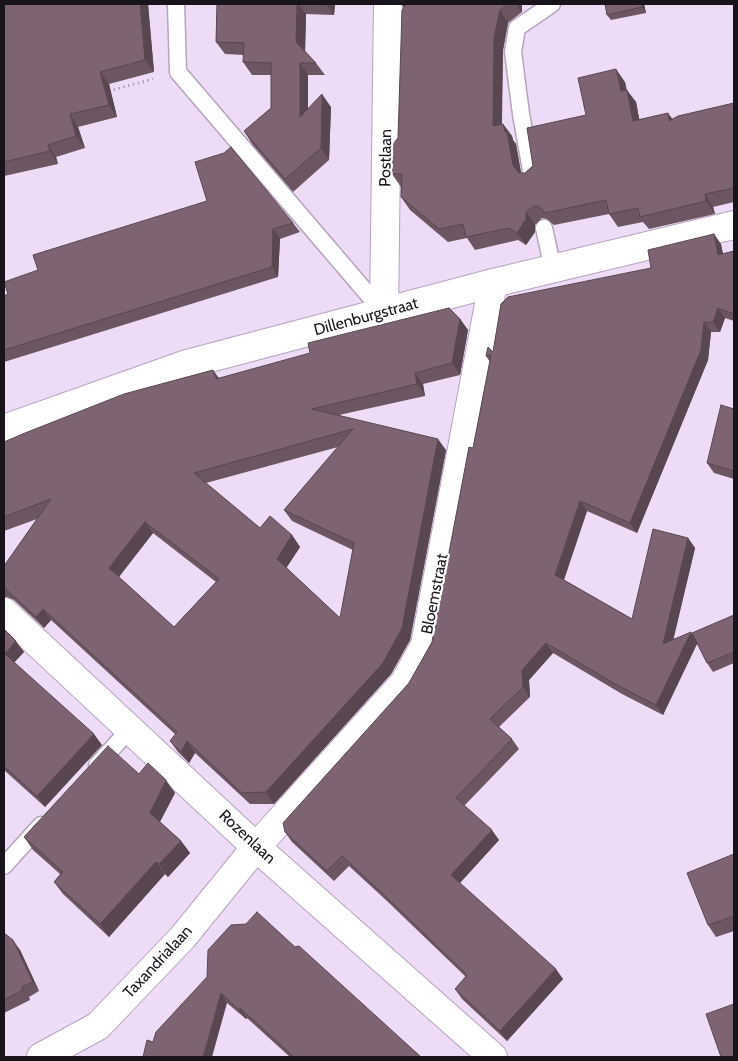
<!DOCTYPE html>
<html>
<head>
<meta charset="utf-8">
<style>
	body { margin:0 }
	#map { position:relative; width:738px; height:1061px; overflow:hidden; background:#eedcf6; font-family:Cabin,sans-serif }
	canvas { display:block }
	.frame { position:absolute; inset:0; border:5px solid #19131b; pointer-events:none }
</style>
</head>
<body>
<div id="map">
<canvas width="738" height="1061"></canvas>
<div class="frame"></div>
</div>
<script>
const ctx = document.querySelector('canvas').getContext('2d');
ctx.lineJoin = 'round';
const shape = rows => new Path2D(rows.map(r => 'M' + r).join(''));
function trace(path, color, width, dash) { ctx.strokeStyle = color; ctx.lineWidth = width; ctx.lineCap = dash ? 'butt' : 'round'; ctx.setLineDash(dash || []); ctx.stroke(path); }
function paint(path, color) { ctx.fillStyle = color; ctx.fill(path, 'evenodd'); }
function write(font, color, halo, rows, align = 'center') {
  ctx.font = font + ' Cabin,sans-serif'; ctx.lineWidth = 4.5; ctx.setLineDash([]); ctx.textBaseline = 'middle'; ctx.strokeStyle = halo; ctx.fillStyle = color; for (const [text, x, y, turn = 0] of rows) {
    ctx.save(); ctx.translate(x, y); ctx.rotate((+turn || 0) * Math.PI / 180); ctx.textAlign = isNaN(turn) ? turn : align; if (halo) ctx.strokeText(text, 0, 0); ctx.fillText(text, 0, 0); ctx.restore();
  }
}
const path = shape([
	[109,91,153,79]
]);
const lane = shape([
	[176,4,178,72,384,313],
	[532,176,521,114,513,52,517,28,552,4],
	[544,228,553,269],
	[97,765,131,728],
	[4,866,41,825]
]);
const street = shape([
	[384,313,388,4],
	[4,429,187,364,493,283,734,225],
	[4,612,256,847,493,1057],
	[41,1057,98,1026,183,937,256,847,404,683,425,645,493,283]
]);
const wall = shape([
	[4,4,148,4,154,72,109,84,117,117,78,127,85,148,56,157,58,164,4,176],
	[217,4,335,4,334,15,306,14,305,51,316,63,325,75,308,75,308,109,331,107,329,160,293,192,252,144,244,131,271,108,271,75,252,75,243,62,244,55,225,54,216,42],
	[402,4,522,4,522,12,508,23,503,50,502,124,503,124,512,136,513,140,516,144,521,173,525,173,586,115,625,82,626,90,636,102,639,119,672,119,734,103,734,202,713,207,715,214,649,229,643,222,618,227,609,214,554,225,547,219,542,218,535,225,535,232,526,245,518,240,475,250,467,238,448,242,410,210,401,197,401,187,392,174,398,138,404,8,402,5],
	[605,4,644,4,646,13,611,20,607,15],
	[207,201,293,223,300,232,280,239,278,277,4,362,4,296,8,294,38,270],
	[721,244,723,254,734,251,734,321,725,318,720,332,711,332,708,360,637,533,587,511,564,580,632,619,688,538,695,548,673,639,692,634,734,615,734,663,713,672,707,663,697,643,663,715,622,694,553,653,529,680,530,697,499,727,512,739,519,749,464,806,499,840,460,883,563,979,507,1041,462,999,455,989,466,977,387,901,349,866,334,881,292,842,285,832,409,683,432,642,473,448,490,362,486,356,493,352,651,268],
	[460,319,468,330,460,375,423,384,425,396,339,415,446,450,410,640,391,674,274,804,250,804,195,753,189,763,178,752,170,741,176,735,51,620,44,628,14,600,7,597,4,597,4,566,37,519,4,531,4,442,219,378],
	[338,447,284,510,292,521,353,550,340,618,286,568,300,547,292,535,260,528,206,483],
	[153,533,216,582,174,627,119,577],
	[734,409,734,479,714,473,707,463],
	[4,629,24,652,14,662,102,745,45,807,4,770],
	[139,774,175,793,160,822,181,841,190,853,168,877,165,874,109,937,63,894,54,882,60,874,33,850,24,837],
	[734,854,734,931,716,937,708,925],
	[4,933,20,950,39,991,29,997,30,1000,4,1013],
	[295,947,421,1057,290,1057,247,1018,246,1019,227,1003,153,1042,156,1032]
]);
const shadedWall = shape([
	[140,4,148,4,154,72,145,60],
	[297,4,298,4,306,14,305,54,296,42],
	[326,4,335,4,334,15],
	[516,4,522,4,522,12],
	[642,4,644,4,646,13,642,7],
	[500,10,508,23,503,50,501,139,493,126,494,38],
	[300,63,308,75,308,130,300,117],
	[616,69,625,82,630,104,621,91],
	[100,72,109,84,117,117,109,105],
	[627,90,636,102,642,133,633,121],
	[322,94,331,107,329,160,321,148],
	[668,113,677,125,669,121],
	[70,114,78,127,85,148,76,136],
	[503,124,512,136,513,140,516,144,522,178,513,165],
	[48,145,56,157,58,164,50,151],
	[705,194,713,207,715,214,706,201],
	[526,212,535,225,535,232,526,245,517,233],
	[273,229,280,239,278,277,272,267],
	[714,234,721,244,725,265,718,255],
	[718,308,725,318,720,332,713,322],
	[460,319,468,330,460,375,452,363],
	[704,322,711,332,708,360,637,533,630,523],
	[213,370,221,381,216,379],
	[415,373,423,384,425,396,417,384],
	[438,439,446,450,410,640,391,674,274,804,266,792],
	[580,501,587,511,562,585,555,575],
	[145,522,153,533,117,579,109,568],
	[292,535,300,547,285,570,277,559],
	[688,538,695,548,670,654,663,644],
	[43,609,51,620,44,628,36,617],
	[691,632,698,642,663,715,656,705],
	[16,641,24,652,12,665,5,654],
	[546,643,553,653,529,680,530,697,523,687,522,670],
	[94,734,102,745,45,807,37,796],
	[187,741,195,753,189,763,181,752],
	[166,780,175,793,158,825,150,813],
	[492,830,499,840,458,885,451,875],
	[181,841,190,853,168,877,159,864],
	[156,862,165,874,109,937,100,924],
	[13,940,20,950,39,991,33,982],
	[556,969,563,979,507,1041,500,1031],
	[221,993,227,1003,212,1057,203,1057],
	[240,1008,247,1018,246,1019,239,1010]
]);
const building = shape([
	[4,4,140,4,145,60,100,72,109,105,70,114,76,136,48,145,50,151,4,162,4,4],
	[217,4,297,4,296,42,316,63,300,63,300,117,322,94,321,148,285,179,244,131,271,108,271,63,243,62,244,43,216,42,217,4],
	[402,4,508,4,500,10,494,38,493,126,503,124,505,132,507,132,513,165,519,173,525,173,533,166,527,128,586,115,578,78,616,69,621,91,627,90,633,121,668,113,669,121,678,116,734,103,734,188,705,194,706,201,640,217,638,208,609,214,606,200,545,213,539,206,534,206,526,212,526,219,517,233,509,228,466,237,463,224,439,229,401,197,402,174,392,174,393,144,398,138,402,10,406,5,402,5,402,4],
	[605,4,642,4,642,7,607,15,605,4],
	[231,147,293,223,273,229,272,267,4,350,4,296,8,294,4,282,38,270,33,255,207,201,195,162,224,153,231,147],
	[714,234,718,255,734,251,734,314,718,308,713,322,704,322,701,350,630,523,580,501,555,575,632,619,653,529,688,538,663,644,691,632,656,705,615,684,546,643,522,670,523,687,490,719,512,739,456,798,492,830,451,875,556,969,500,1031,455,989,467,975,380,891,342,856,327,871,285,832,283,823,409,683,432,642,469,447,473,448,491,355,486,356,488,347,493,352,501,304,508,297,651,268,648,250,714,234],
	[449,308,460,319,452,363,415,373,417,384,312,409,438,439,402,628,383,663,266,792,242,793,187,741,181,752,170,741,177,732,43,609,36,617,6,589,4,588,4,566,51,499,4,517,4,442,25,433,124,394,213,370,216,379,310,353,308,343,449,308],
	[353,429,284,510,354,543,340,618,277,559,292,535,270,516,260,528,194,473,353,429],
	[145,522,219,579,174,627,109,568,145,522],
	[721,405,734,409,734,471,707,463,721,405],
	[734,615,734,652,707,663,692,633,734,615],
	[4,629,16,641,5,654,94,734,37,796,4,766,4,629],
	[108,746,139,774,148,763,166,780,150,813,181,841,159,864,156,862,100,924,54,882,63,872,24,837,108,746],
	[734,854,734,916,708,925,687,873,734,854],
	[257,912,295,947,299,946,421,1057,294,1057,240,1008,239,1010,221,993,203,1057,143,1057,147,1040,153,1042,156,1032,207,977,208,950,231,925,246,924,257,912],
	[4,933,13,940,33,982,22,987,23,990,4,1000,4,933],
	[734,1004,734,1057,721,1057,706,1014,734,1004]
]);
const streetNames = [
	["Postlaan",386,158,-89],
	["Dillenburgstraat",366,317,-15],
	["Bloemstraat",435,594,-79],
	["Rozenlaan",247,837,43],
	["Taxandrialaan",158,962,-47]
];
trace(lane, '#b5a4bd', 19);
trace(street, '#b5a4bd', 30);
trace(path, '#938799', 3, [1, 4]);
trace(lane, '#fff', 16);
trace(street, '#fff', 28);
paint(wall, '#6c5662');
paint(shadedWall, '#584650');
paint(building, '#7e6472');
trace(building, '#584650', 1);
write('16px', '#19131b', '#fff', streetNames);
</script>
</body>
</html>
